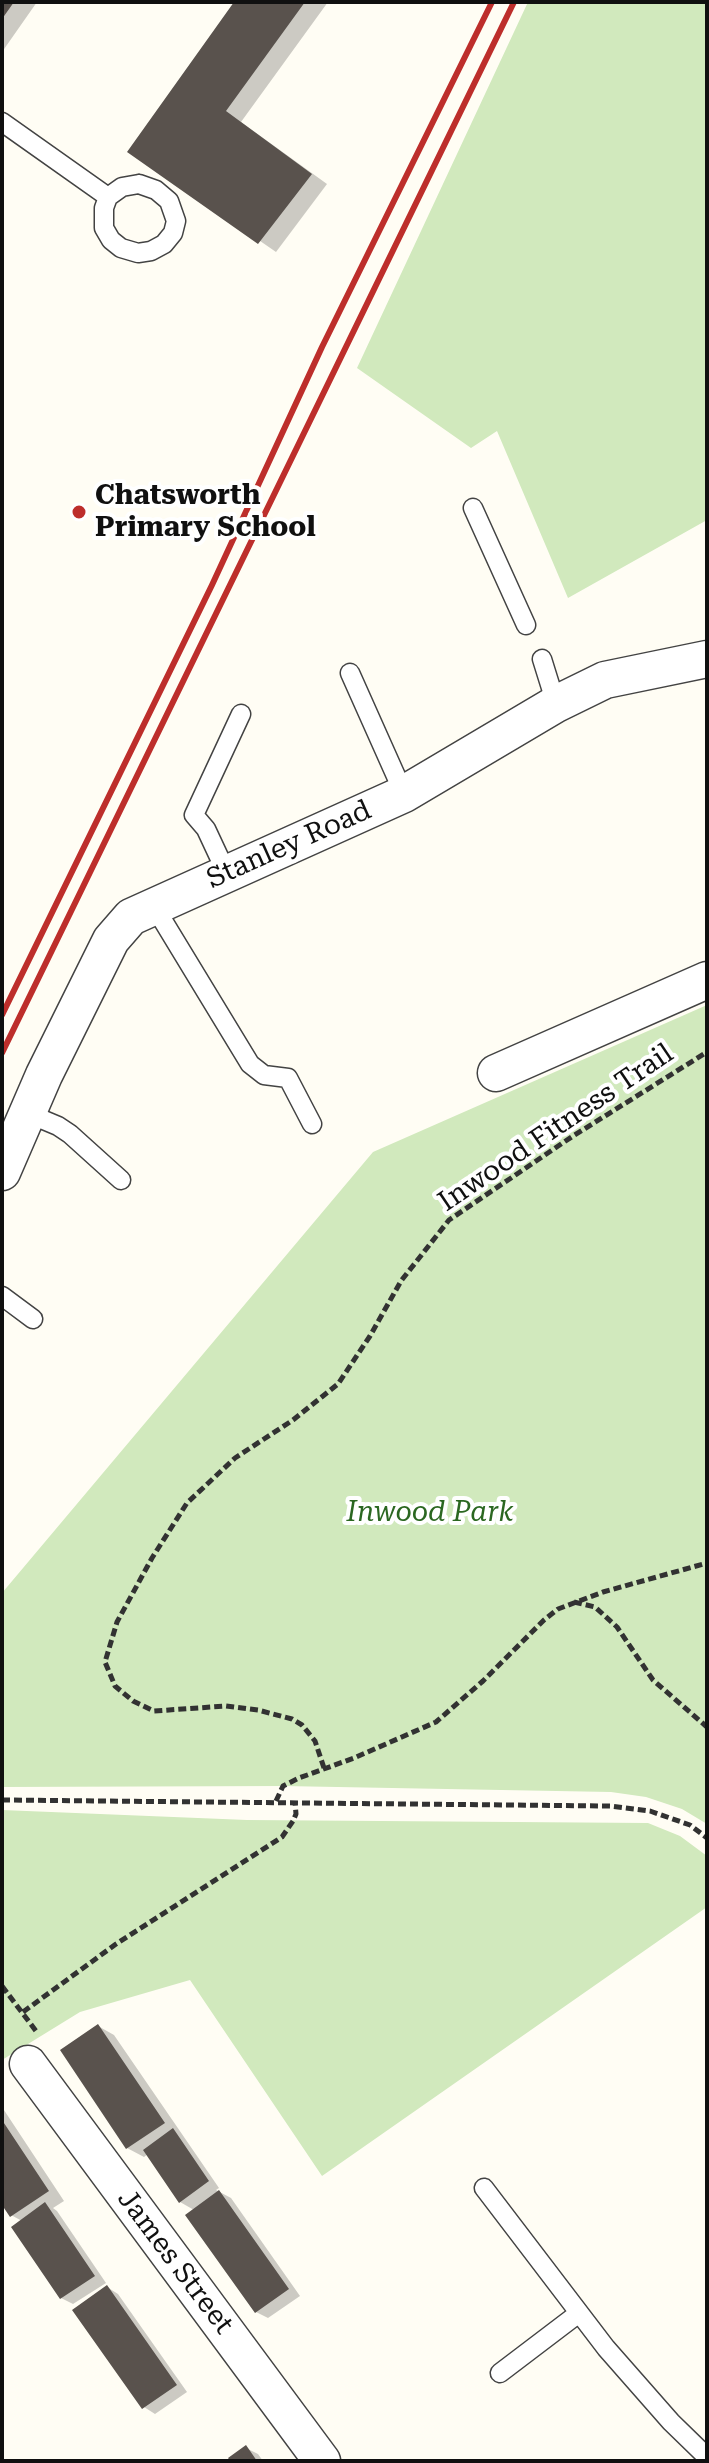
<!DOCTYPE html>
<html>
<head>
<meta charset="utf-8">
<style>
	body { margin:0 }
	#map { position:relative; width:709px; height:2463px; overflow:hidden; background:#fffdf4; font-family:"Roboto Serif",serif }
	canvas { display:block }
	.frame { position:absolute; inset:0; border:4px solid #101010; pointer-events:none }
</style>
</head>
<body>
<div id="map">
<canvas width="709" height="2463"></canvas>
<div class="frame"></div>
</div>
<script>
const ctx = document.querySelector('canvas').getContext('2d');
ctx.lineJoin = 'round';
function paint(path, color) { ctx.fillStyle = color; ctx.fill(path, 'evenodd'); }
const shape = rows => new Path2D(rows.map(r => 'M' + r).join(''));
function trace(path, color, width, dash) { ctx.strokeStyle = color; ctx.lineWidth = width; ctx.lineCap = dash ? 'butt' : 'round'; ctx.setLineDash(dash || []); ctx.stroke(path); }
function write(font, color, halo, rows, align = 'center') {
  ctx.font = font + ' "Roboto Serif",serif'; ctx.lineWidth = 8; ctx.setLineDash([]); ctx.textBaseline = 'middle'; ctx.strokeStyle = halo; ctx.fillStyle = color; for (const [text, x, y, turn = 0] of rows) {
    ctx.save(); ctx.translate(x, y); ctx.rotate((+turn || 0) * Math.PI / 180); ctx.textAlign = isNaN(turn) ? turn : align; if (halo) ctx.strokeText(text, 0, 0); ctx.fillText(text, 0, 0); ctx.restore();
  }
}
const green = shape([
	[528,2,707,2,707,520,568,598,497,431,471,448,357,368],
	[707,1005,707,1824,682,1809,646,1797,611,1792,283,1786,2,1787,2,1593,373,1152],
	[2,1810,247,1820,648,1823,680,1836,707,1856,707,1907,322,2176,190,1980,80,2012,2,2060]
]);
const shadow = shape([
	[2,2,37,2,2,52],
	[236,2,328,2,241,122,327,184,276,252,130,151],
	[98,2026,114,2035,219,2188,216,2190,231,2198,300,2296,268,2318,256,2312,194,2210,180,2202,148,2154,144,2157,127,2148],
	[2,2107,64,2201,53,2208,57,2211,106,2283,73,2304,61,2298,22,2221,11,2215,2,2201],
	[107,2287,118,2294,187,2392,155,2414,144,2407],
	[246,2448,258,2454,263,2461,232,2461]
]);
const building = shape([
	[2,2,14,2,2,19],
	[234,2,305,2,226,111,312,174,258,244,127,152],
	[98,2024,165,2123,126,2149,60,2050],
	[2,2120,49,2191,10,2217,2,2205],
	[173,2128,209,2181,179,2203,143,2150],
	[219,2190,289,2289,255,2313,185,2215],
	[45,2202,95,2276,60,2299,11,2227],
	[107,2285,177,2385,142,2409,72,2310],
	[246,2445,257,2461,230,2461,228,2458]
]);
const path = shape([
	[574,1602,595,1607,617,1627,653,1680,707,1727],
	[324,1768,315,1741,302,1725,292,1719,258,1710,226,1706,154,1711,133,1701,115,1686,105,1662,117,1622,152,1558,187,1503,235,1458,293,1420,338,1384,370,1336,401,1281,449,1220,573,1136,707,1052],
	[2,1800,610,1806,650,1811,690,1825,707,1838],
	[276,1801,283,1786,299,1778,354,1758,436,1722,483,1681,544,1620,558,1609,603,1592,707,1563],
	[2,1986,36,2031],
	[23,2012,116,1944,282,1837,293,1821,296,1814,295,1802]
]);
const service = shape([
	[2,122,108,197],
	[139,184,156,190,169,201,176,221,173,233,164,244,151,251,138,253,121,248,111,240,104,228,104,208,108,197,122,187,139,184],
	[473,508,526,625],
	[542,659,556,704],
	[350,673,404,794],
	[227,874,206,829,194,815,241,714],
	[154,906,250,1064,264,1075,288,1078,312,1124],
	[27,1113,58,1126,70,1134,121,1180],
	[2,1296,33,1319],
	[484,2188,606,2348,671,2422,707,2457],
	[500,2373,579,2313]
]);
const minor = shape([
	[496,1073,707,980],
	[2,1172,44,1075,111,940,131,917,404,794,556,704,605,680,707,659],
	[28,2064,322,2461]
]);
const rail = shape([
	[2,1015,212,585,322,347,492,2],
	[2,1053,514,2]
]);
const markers = [
	[79,512,8,"#bd2e2b"]
];
const poiNames = [
	["Chatsworth",95,496],
	["Primary School",95,528]
];
const streetNames = [
	["Stanley Road",289,845,-24],
	["Inwood Fitness Trail",556,1128,-34],
	["James Street",175,2262,53]
];
const parkNames = [
	["Inwood Park",430,1513]
];
paint(green, '#d1e9bd');
paint(shadow, '#0003');
paint(building, '#59524d');
trace(service, '#434343', 21);
trace(minor, '#434343', 39);
trace(path, '#323232', 5, [8, 4]);
trace(service, '#fff', 18);
trace(minor, '#fff', 36);
trace(rail, '#bd2e2b', 6);
for (const [x, y, r, color] of markers) { const dot = new Path2D(); dot.arc(x, y, r, 0, 2 * Math.PI); ctx.fillStyle = color; ctx.fill(dot); trace(dot, '#fff', 3); }
write('bold 28px', '#101010', '#fff', poiNames, 'left');
write('28px', '#101010', '#fff', streetNames);
write('italic 28px', '#2b6721', '#fff', parkNames);
</script>
</body>
</html>
